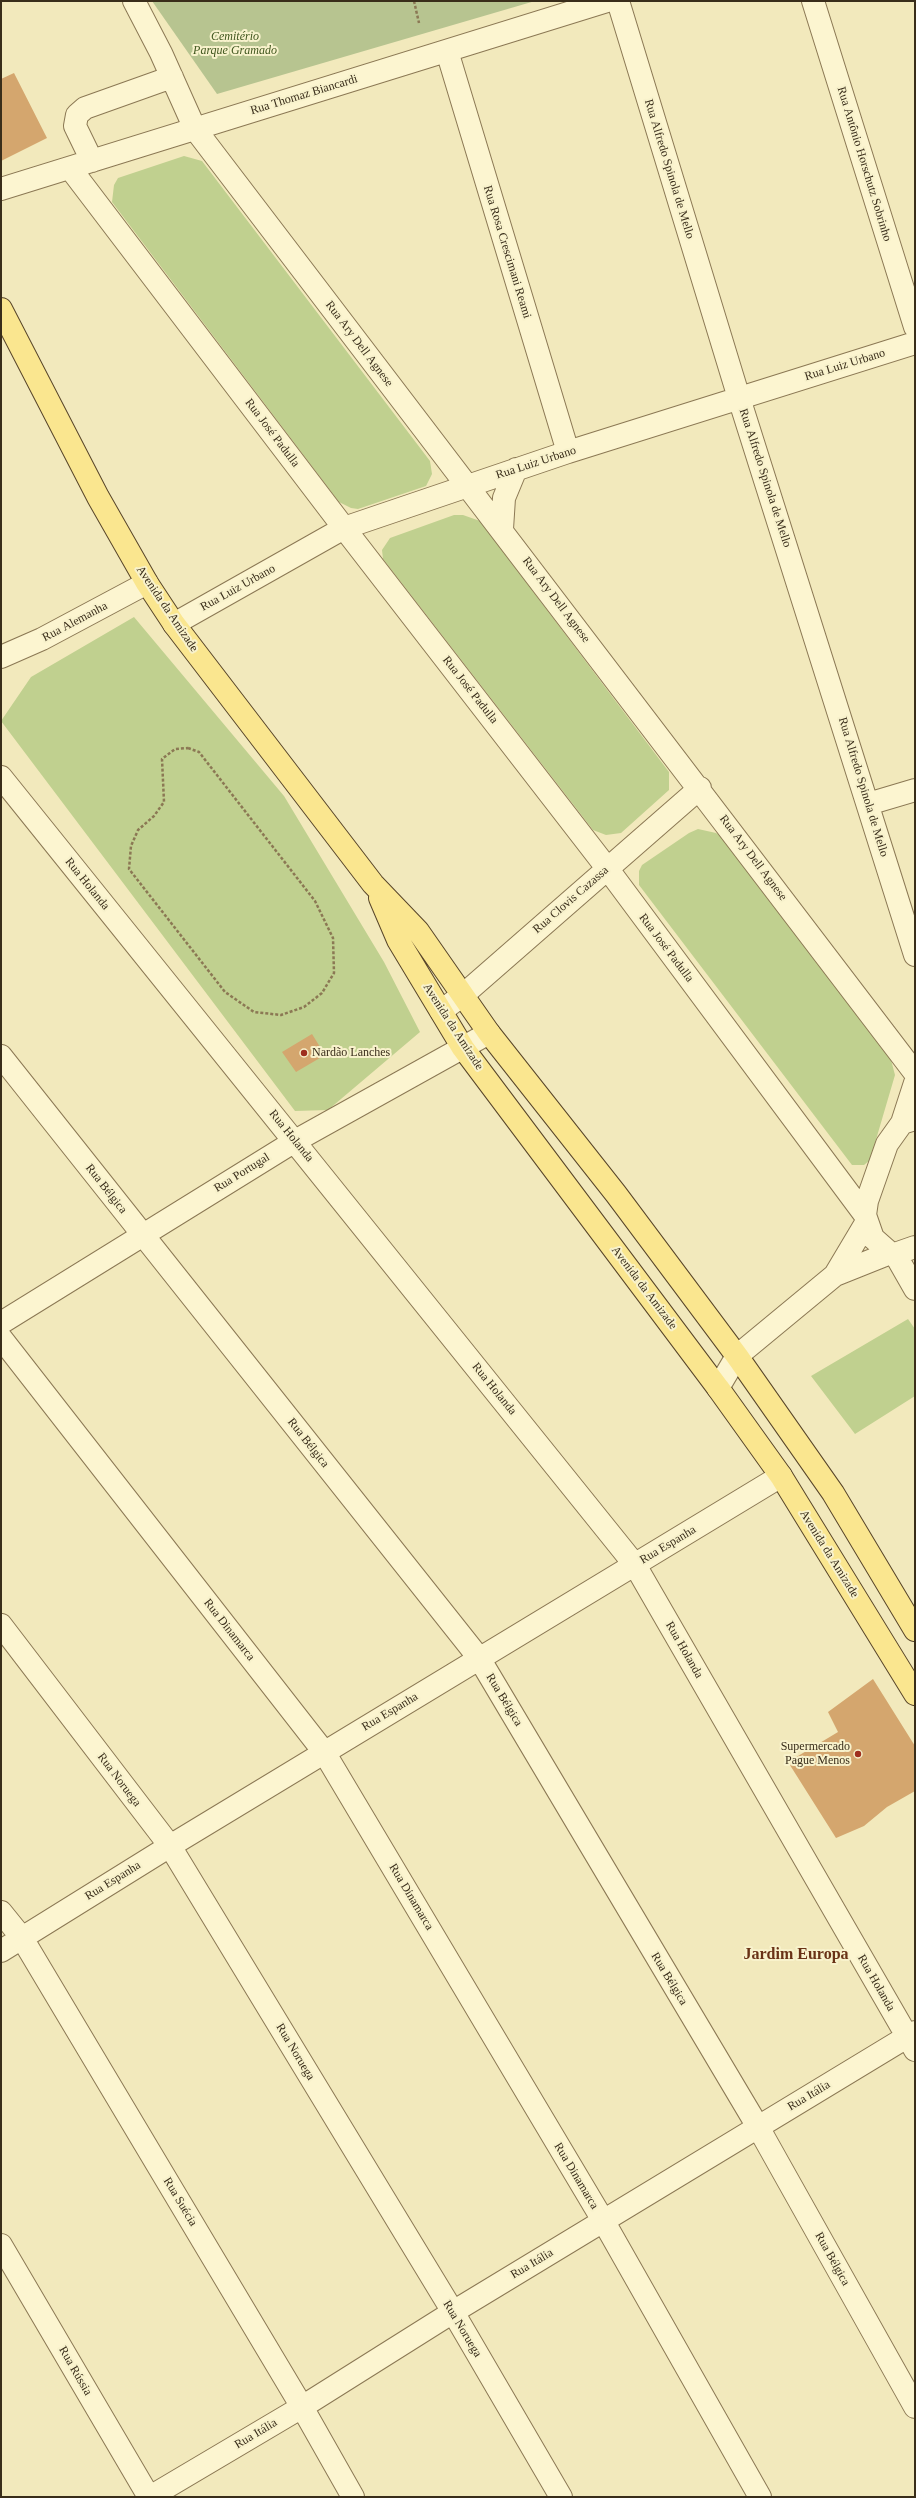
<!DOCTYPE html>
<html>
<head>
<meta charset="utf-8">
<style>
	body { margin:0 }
	#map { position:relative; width:916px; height:2498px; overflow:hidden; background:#f2e9bc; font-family:Georgia,serif }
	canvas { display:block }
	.frame { position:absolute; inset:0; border:2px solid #392d1a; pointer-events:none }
</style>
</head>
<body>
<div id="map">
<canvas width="916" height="2498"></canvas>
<div class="frame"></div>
</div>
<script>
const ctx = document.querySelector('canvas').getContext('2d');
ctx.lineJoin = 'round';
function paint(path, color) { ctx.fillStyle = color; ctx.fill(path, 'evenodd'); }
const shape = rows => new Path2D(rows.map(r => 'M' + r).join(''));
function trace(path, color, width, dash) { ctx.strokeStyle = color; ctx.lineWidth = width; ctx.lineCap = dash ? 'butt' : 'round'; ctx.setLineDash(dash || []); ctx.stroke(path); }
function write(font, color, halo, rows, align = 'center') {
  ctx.font = font + ' Georgia,serif'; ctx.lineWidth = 4; ctx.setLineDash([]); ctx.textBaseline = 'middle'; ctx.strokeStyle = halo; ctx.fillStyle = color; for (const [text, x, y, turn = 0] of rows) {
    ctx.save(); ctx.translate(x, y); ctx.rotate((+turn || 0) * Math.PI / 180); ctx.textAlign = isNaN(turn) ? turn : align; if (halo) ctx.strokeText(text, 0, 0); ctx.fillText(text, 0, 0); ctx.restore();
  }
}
const green = shape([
	[184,156,202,161,430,461,432,474,426,486,358,509,351,508,339,502,112,202,114,185,118,178],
	[454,515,463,515,480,521,669,772,669,790,621,833,606,835,593,830,383,559,382,550,390,538],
	[134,617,284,796,384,962,420,1032,328,1110,295,1111,1,721,31,677],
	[698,829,716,833,724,838,890,1056,895,1075,870,1160,864,1165,852,1165,639,885,639,871,642,865,689,833],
	[908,1319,915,1329,915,1396,855,1434,811,1376]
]);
const cemetery = shape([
	[152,1,535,1,217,94]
]);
const building = shape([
	[14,73,47,138,1,161,1,79],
	[312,1034,325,1055,296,1072,282,1052],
	[873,1679,915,1746,915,1791,887,1807,864,1826,836,1838,788,1762,838,1732,828,1712]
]);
const path = shape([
	[414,1,419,23],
	[188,748,199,752,315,901,333,938,334,973,322,993,304,1007,281,1015,254,1012,225,992,129,869,131,846,138,830,154,816,164,802,162,759,175,749,188,748]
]);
const minor = shape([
	[134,1,161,53,195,129,915,1073],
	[618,1,739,398,915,955],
	[813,1,915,327],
	[447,51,568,452],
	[92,161,75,126,77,115,85,108,172,77],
	[70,168,344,528,607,868,865,1215],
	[1,189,607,1],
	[502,529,504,498,516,469],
	[174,624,344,528,568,452,915,343],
	[1,657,42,639,147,583],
	[1,777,635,1565,915,2050],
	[868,804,915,790],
	[441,1011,463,995,700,788],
	[1,1056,479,1658,758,2127,915,2407],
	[915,1119,902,1123,887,1144,867,1201,865,1215,873,1238,890,1253,895,1254,915,1247],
	[902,1123,915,1083],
	[895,1254,915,1289],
	[835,1275,866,1223],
	[1,1323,295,1141,489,1033],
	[1,1338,324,1752,604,2222,760,2497],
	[718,1388,737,1356,835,1275,890,1253],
	[1,1625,170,1846,453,2312,561,2497],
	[1,1912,22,1938,302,2407,353,2497],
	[1,1951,170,1846,781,1476],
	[1,2245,149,2497],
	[150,2497,302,2407,453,2312,915,2032]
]);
const major = shape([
	[1,309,98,497,147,583,174,624,373,884,418,931,489,1033,616,1194,737,1356,833,1493,915,1630],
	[380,898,398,940,463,1048,718,1388,781,1476,915,1694]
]);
const markers = [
	[304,1053,4,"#9f2f1e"],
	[858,1754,4,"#9f2f1e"]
];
const parkNames = [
	["Cemitério",235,37],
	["Parque Gramado",235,51]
];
const streetNames = [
	["Rua Thomaz Biancardi",304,95,-17],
	["Rua Antônio Horschutz Sobrinho",864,164,73],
	["Rua Alfredo Spinola de Mello",669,169,73],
	["Rua Rosa Crescimani Reami",507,252,73],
	["Rua Ary Dell Agnese",359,344,53],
	["Rua Luiz Urbano",845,365,-17],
	["Rua José Padulla",272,433,53],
	["Rua Luiz Urbano",536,463,-18],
	["Rua Alfredo Spinola de Mello",765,478,72],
	["Rua Luiz Urbano",238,588,-29],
	["Rua Ary Dell Agnese",556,600,53],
	["Avenida da Amizade",167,609,56],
	["Rua Alemanha",75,622,-28],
	["Rua José Padulla",470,690,52],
	["Rua Alfredo Spinola de Mello",863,787,73],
	["Rua Ary Dell Agnese",753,858,53],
	["Rua Holanda",87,884,51],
	["Rua Clovis Cazassa",571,900,-41],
	["Rua José Padulla",666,948,53],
	["Avenida da Amizade",453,1027,57],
	["Rua Holanda",291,1136,51],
	["Rua Portugal",242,1173,-32],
	["Rua Bélgica",106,1189,52],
	["Avenida da Amizade",644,1288,53],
	["Rua Holanda",494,1389,51],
	["Rua Bélgica",308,1443,52],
	["Rua Espanha",668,1545,-31],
	["Avenida da Amizade",829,1554,58],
	["Rua Dinamarca",229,1630,52],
	["Rua Holanda",684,1650,60],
	["Rua Bélgica",504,1700,59],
	["Rua Espanha",390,1712,-31],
	["Rua Noruega",119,1780,53],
	["Rua Espanha",113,1881,-32],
	["Rua Dinamarca",411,1897,59],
	["Rua Bélgica",669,1979,59],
	["Rua Holanda",876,1983,60],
	["Rua Noruega",295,2052,59],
	["Rua Itália",809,2096,-31],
	["Rua Dinamarca",576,2176,59],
	["Rua Suécia",180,2202,59],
	["Rua Bélgica",832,2259,61],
	["Rua Itália",532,2264,-31],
	["Rua Noruega",462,2329,59],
	["Rua Rússia",75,2371,60],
	["Rua Itália",256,2434,-31]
];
const poiNames = [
	["Nardão Lanches",312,1053],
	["Supermercado",850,1747,"right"],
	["Pague Menos",850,1761,"right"]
];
const districtNames = [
	["Jardim Europa",796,1955]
];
paint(green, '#c0d08f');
paint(cemetery, '#b7c490');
paint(building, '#d4a66e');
trace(minor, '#8b7854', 24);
trace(major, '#584529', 24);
trace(path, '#8b7854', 2.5, [3, 2]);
trace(minor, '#fcf5d0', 22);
trace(major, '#fae68f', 22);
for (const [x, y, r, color] of markers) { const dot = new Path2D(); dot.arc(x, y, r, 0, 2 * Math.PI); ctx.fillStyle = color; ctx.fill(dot); trace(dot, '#f8f2cc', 1.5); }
write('italic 12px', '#41571f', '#f8f2cc', parkNames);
write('12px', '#392d1a', '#f8f2cc', streetNames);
write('12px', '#392d1a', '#f8f2cc', poiNames, 'left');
write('bold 16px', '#693216', '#f8f2cc', districtNames);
</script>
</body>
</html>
